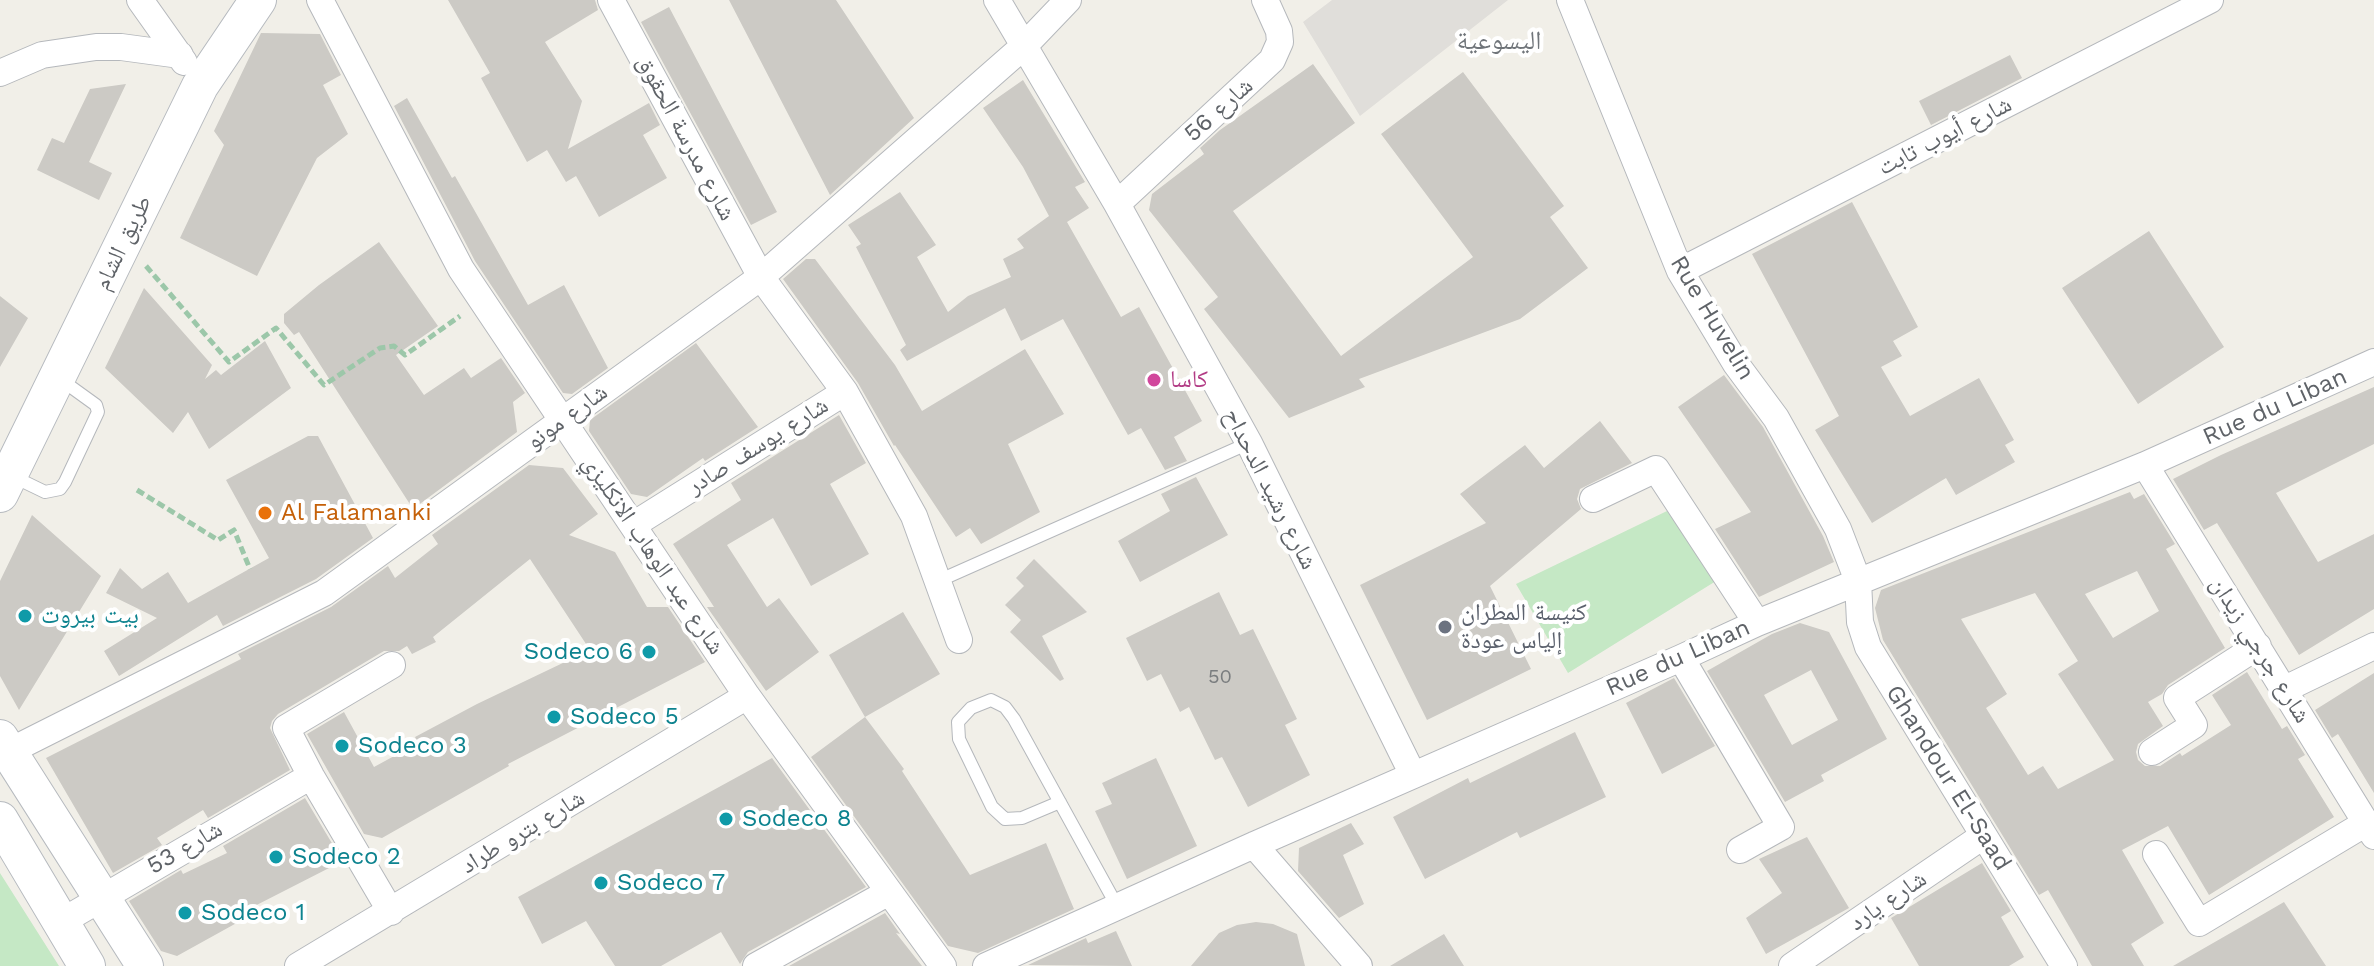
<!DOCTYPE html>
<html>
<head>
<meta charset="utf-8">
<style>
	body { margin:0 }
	canvas { display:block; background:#f1efe8 }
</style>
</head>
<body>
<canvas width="2374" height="966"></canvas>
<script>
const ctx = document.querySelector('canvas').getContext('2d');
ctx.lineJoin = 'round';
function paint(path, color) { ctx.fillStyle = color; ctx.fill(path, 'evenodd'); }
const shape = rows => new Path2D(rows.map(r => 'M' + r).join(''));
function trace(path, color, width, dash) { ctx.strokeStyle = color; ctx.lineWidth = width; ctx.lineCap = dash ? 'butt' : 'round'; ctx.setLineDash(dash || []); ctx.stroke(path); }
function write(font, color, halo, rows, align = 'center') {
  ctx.font = font + ' "Work Sans","Noto Naskh Arabic",sans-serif'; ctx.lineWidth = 8; ctx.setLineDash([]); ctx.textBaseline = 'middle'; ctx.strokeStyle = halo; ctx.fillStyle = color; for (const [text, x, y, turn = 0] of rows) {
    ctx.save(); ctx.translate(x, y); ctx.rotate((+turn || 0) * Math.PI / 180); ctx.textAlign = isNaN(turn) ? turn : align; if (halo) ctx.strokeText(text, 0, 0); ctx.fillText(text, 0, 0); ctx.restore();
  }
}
const industrial = shape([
	[1332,0,1508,0,1360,116,1303,22]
]);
const green = shape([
	[1667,511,1716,581,1568,673,1516,584],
	[0,873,59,966,0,966]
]);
const building = shape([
	[448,0,595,0,598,10,545,42,582,101,568,149,649,103,660,125,643,135,667,178,599,217,576,176,566,182,547,150,527,162,481,78,490,73],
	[729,0,836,0,914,118,830,195],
	[669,7,777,212,751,225,641,22],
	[261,33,320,34,341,75,323,85,348,134,317,158,257,276,180,238,224,145,214,131],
	[2010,55,2022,78,1931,125,1919,101],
	[1313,64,1355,123,1233,211,1341,356,1473,257,1381,134,1463,72,1564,206,1550,217,1588,268,1520,319,1359,379,1365,387,1289,418,1204,309,1218,297,1149,210,1152,194,1204,154,1200,148,1220,130],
	[1023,80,1085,182,1075,187,1089,208,1067,222,1121,317,1139,307,1202,421,1174,437,1187,461,1165,470,1141,428,1128,435,1063,319,1021,341,1005,308,907,361,900,350,906,345,856,247,861,244,848,225,900,192,936,245,917,257,948,312,968,296,1011,277,1003,259,1024,248,1017,239,1049,216,1023,167,983,108],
	[126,84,89,162,112,173,99,200,37,170,52,138,64,143,90,89],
	[407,98,452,178,455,176,528,305,564,285,608,368,572,394,563,393,475,261,394,106],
	[1852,202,1918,327,1893,341,1902,356,1881,367,1910,416,1979,378,2014,440,2005,445,2015,462,1956,495,1946,478,1872,523,1815,430,1839,416,1752,254],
	[2149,231,2224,347,2138,404,2062,288],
	[379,242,438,326,396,355,424,395,464,368,471,378,501,358,525,393,513,402,517,432,413,509,299,332,294,335,284,323,284,314,319,285],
	[806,259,815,259,895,365,922,411,1025,349,1064,414,1008,444,1040,512,981,544,970,528,956,537,895,445,894,446,858,383,783,279],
	[144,288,212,365,205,379,216,370,221,375,265,341,291,388,209,449,188,412,173,433,105,368],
	[0,296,28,318,0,367],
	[696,343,758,427,705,461,703,458,647,497,631,494,589,431,590,420],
	[1724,375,1763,427,1823,536,1834,562,1759,597,1715,529,1751,512,1678,407],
	[2374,387,2374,444,2276,493,2318,562,2374,534,2374,609,2299,655,2217,523,2204,530,2173,479,2221,455],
	[839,415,866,463,830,484,869,554,811,586,773,518,727,545,767,607,779,598,819,652,766,691,707,607,714,607,673,544,741,500,731,483],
	[1600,421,1632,463,1580,489,1577,499,1581,509,1490,586,1531,669,1427,720,1360,585,1486,523,1460,494,1525,445,1544,468],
	[308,436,318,436,373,538,316,579,223,626,217,615,119,676,104,651,157,618,106,593,120,568,142,589,168,572,188,603,269,558,226,480],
	[529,465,563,468,598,514,569,535,615,552,647,607,668,607,705,662,508,764,509,766,382,838,364,834,307,734,344,712,374,767,418,743,415,737,477,704,590,650,530,559,433,637,436,642,412,654,407,646,399,651,384,651,278,714,272,721,270,728,290,770,208,818,203,810,157,838,162,845,113,873,46,758,241,659,238,654,331,607,388,566,395,578,438,544,432,535],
	[1196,477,1228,535,1140,582,1118,541,1170,511,1161,494],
	[2130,492,2134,499,2144,494,2175,544,2166,549,2225,648,2168,685,2162,694,2148,702,2163,726,2138,744,2136,752,2138,760,2145,766,2160,766,2180,753,2182,756,2231,725,2212,695,2247,672,2282,729,2287,726,2305,755,2298,759,2334,817,2209,895,2168,826,2122,850,2164,923,2131,944,2144,966,2092,966,2048,890,2039,895,1883,640,1875,608,1881,590],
	[2137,571,2159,611,2113,638,2085,594],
	[2035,593,2078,661,2058,674,2114,760,2058,789,2043,766,2028,775,1986,708,2007,694,1961,619],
	[32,515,101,576,19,710,0,676,0,581],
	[1034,559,1087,612,1042,636,1064,679,1060,681,1010,632,1021,620,1005,605,1024,586,1016,578],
	[1219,592,1240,635,1253,629,1297,719,1285,725,1310,775,1248,807,1222,757,1215,760,1189,707,1180,712,1161,674,1147,681,1126,638],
	[903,612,940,674,865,717,904,769,902,771,970,875,1046,843,1074,909,978,953,948,946,811,757,865,717,829,655],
	[1800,623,1829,632,1887,739,1821,775,1824,781,1785,802,1707,671,1772,634],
	[1811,670,1838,720,1792,745,1764,695],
	[2374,673,2374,793,2338,734,2332,738,2315,710],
	[1674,678,1715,746,1662,774,1626,703],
	[1575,732,1606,797,1520,838,1517,832,1425,879,1393,817,1468,778,1470,783],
	[772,758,866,887,748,952,740,964,721,932,661,966,615,966,586,921,542,944,518,897],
	[1156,758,1197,846,1127,879,1095,811,1112,804,1102,783],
	[305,798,333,845,333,866,239,914,242,920,177,956,161,951,129,901,181,870,183,874,227,853,223,846],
	[1351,823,1364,844,1343,855,1364,904,1339,918,1298,871,1299,848],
	[1807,837,1849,908,1766,954,1746,918,1782,893,1759,859],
	[1982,863,2011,911,2001,917,2024,957,2009,966,1919,966,1891,918],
	[2284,902,2326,966,2173,966,2241,927],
	[885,913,900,934,896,933,922,966,789,966],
	[1256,922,1273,924,1297,934,1305,966,1191,966,1219,933,1237,925],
	[1116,931,1132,966,1028,965,1086,938,1088,943],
	[1444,934,1464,966,1390,966]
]);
const path = shape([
	[146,266,229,362,276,328,324,385,380,348,394,346,405,355,460,316],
	[137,490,218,540,234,530,250,569]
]);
const lane = shape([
	[12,476,45,492,60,489,65,482,98,412,96,405,60,379],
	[938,581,1249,443],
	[1060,802,1022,818,1005,819,992,807,959,739,958,722,971,708,991,700,1005,707,1014,719,1117,906]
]);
const street = shape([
	[140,0,184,62],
	[320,0,461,269,747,696,943,966],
	[611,0,761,277,845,392,914,516,959,640],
	[997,0,1117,204,1249,443,1413,775],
	[1570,0,1680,271,1736,364,1776,418,1838,529,1858,581,1860,622,1868,647,2064,966],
	[0,73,42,55,96,47,121,47,180,55],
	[1117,204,1272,60,1280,42,1279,31,1265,0],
	[1680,271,2210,0],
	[2145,465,2374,836],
	[1593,499,1656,469,1757,623],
	[633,525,845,392],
	[1681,658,1781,827,1740,850],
	[2285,689,2374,646],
	[8,752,324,593,761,277,1024,46,1068,0],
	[2152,752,2194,725,2177,698,2258,646],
	[1254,845,1359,966],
	[2156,854,2199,923,2366,823],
	[391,912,311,776,286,728,392,665],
	[61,922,311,776],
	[298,966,747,696],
	[756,966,889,892],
	[986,966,1254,845,1681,658,1757,623,2145,465,2374,362],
	[1792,966,1983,836]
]);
const secondary = shape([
	[0,494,200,86,258,0],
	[0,738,145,966],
	[0,820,87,966]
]);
const markers = [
	[1154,380,8,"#d1479c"],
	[265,513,8,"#e8710a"],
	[25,616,8,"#0f9aa8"],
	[1445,627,8,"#6b7280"],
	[649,652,8,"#0f9aa8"],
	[554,717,8,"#0f9aa8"],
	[342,746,8,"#0f9aa8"],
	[726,819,8,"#0f9aa8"],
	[276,857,8,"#0f9aa8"],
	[601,883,8,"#0f9aa8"],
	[185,913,8,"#0f9aa8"]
];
const numberNames = [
	["50",1220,677]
];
const streetNames = [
	["شارع 56",1219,110,-42],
	["شارع أيوب تابت",1945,136,-27],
	["شارع مدرسة الحقوق",686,138,62],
	["طريق الشام",123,243,-64],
	["Rue Huvelin",1712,318,59],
	["Rue du Liban",2275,407,-24],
	["شارع مونو",567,417,-36],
	["شارع يوسف صادر",758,446,-32],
	["شارع رشيد الدحداح",1270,489,63],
	["شارع عبد الوهاب الانكليزي",653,555,56],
	["شارع جرجي زيدان",2260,650,58],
	["Rue du Liban",1678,658,-24],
	["Ghandour El-Saad",1948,778,58],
	["شارع بترو طراد",523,832,-31],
	["شارع 53",185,848,-30],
	["شارع يارد",1888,901,-34]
];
const hotelNames = [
	["كاسا",1170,380]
];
const foodNames = [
	["Al Falamanki",281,513]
];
const worshipNames = [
	["كنيسة المطران",1461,613],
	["إلياس عودة",1461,641]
];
const cultureNames = [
	["بيت بيروت",41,616],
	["Sodeco 6",633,652,"right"],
	["Sodeco 5",570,717],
	["Sodeco 3",358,746],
	["Sodeco 8",742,819],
	["Sodeco 2",292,857],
	["Sodeco 7",617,883],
	["Sodeco 1",201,913]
];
const neighbourhoodNames = [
	["اليسوعية",1499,41]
];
paint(industrial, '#e0deda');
paint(green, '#c5e8c5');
paint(building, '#cccac5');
trace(lane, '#b5b8bc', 14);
trace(street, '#b5b8bc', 28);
trace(secondary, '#b6babf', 38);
trace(path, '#9cc7a9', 5, [8, 4]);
trace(lane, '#fff', 12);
trace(street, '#fff', 26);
trace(secondary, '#fff', 36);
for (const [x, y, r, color] of markers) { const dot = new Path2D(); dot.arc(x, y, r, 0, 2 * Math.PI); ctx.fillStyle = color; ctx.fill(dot); trace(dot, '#fff', 3); }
write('20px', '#7a7d7f', null, numberNames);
write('24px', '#5f6368', '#fff', streetNames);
write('24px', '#b23c85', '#fff', hotelNames, 'left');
write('24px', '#c56008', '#fff', foodNames, 'left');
write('24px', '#5b616d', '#fff', worshipNames, 'left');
write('24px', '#0d838f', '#fff', cultureNames, 'left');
write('26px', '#70757a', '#fff', neighbourhoodNames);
</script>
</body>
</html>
